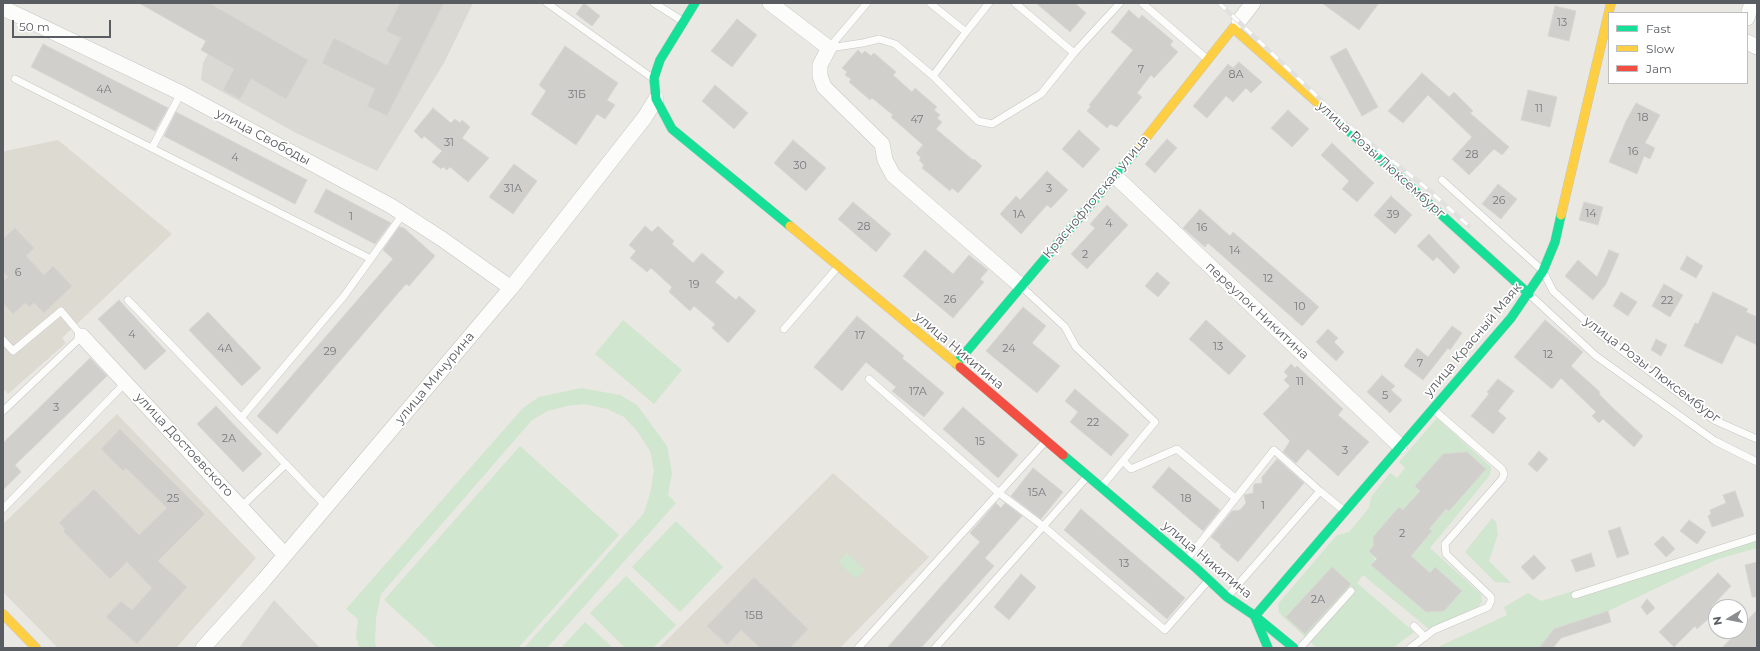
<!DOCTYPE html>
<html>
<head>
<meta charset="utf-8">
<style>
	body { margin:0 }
	#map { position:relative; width:1760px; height:651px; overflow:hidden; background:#e9e8e3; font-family:Montserrat,sans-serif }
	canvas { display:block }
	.frame { position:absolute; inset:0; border:4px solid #595c61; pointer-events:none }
	.legend { position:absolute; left:1608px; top:12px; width:140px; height:72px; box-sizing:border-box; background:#fff; border:1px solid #bdbec0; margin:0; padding:5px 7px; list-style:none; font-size:12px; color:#595c61 }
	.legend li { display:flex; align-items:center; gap:8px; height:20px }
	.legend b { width:20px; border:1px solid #bdbec0 }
	.north { position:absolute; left:1708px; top:599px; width:40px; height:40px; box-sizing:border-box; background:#fff; border:1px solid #bdbec0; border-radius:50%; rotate:260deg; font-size:11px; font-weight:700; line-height:16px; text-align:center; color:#595c61 }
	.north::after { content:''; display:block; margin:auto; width:14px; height:18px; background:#8b8d8e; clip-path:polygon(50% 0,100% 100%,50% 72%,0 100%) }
	.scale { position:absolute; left:12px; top:20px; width:99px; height:18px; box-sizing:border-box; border:2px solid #595c61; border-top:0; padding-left:5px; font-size:12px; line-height:14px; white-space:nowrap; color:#595c61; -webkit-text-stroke:3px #fff; paint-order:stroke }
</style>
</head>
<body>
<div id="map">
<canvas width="1760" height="651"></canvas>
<div class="frame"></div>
<ul class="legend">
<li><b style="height:5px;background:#16e098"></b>Fast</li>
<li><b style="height:5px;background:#ffcf43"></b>Slow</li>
<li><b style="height:5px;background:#f24e42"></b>Jam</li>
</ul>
<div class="north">N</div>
<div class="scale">50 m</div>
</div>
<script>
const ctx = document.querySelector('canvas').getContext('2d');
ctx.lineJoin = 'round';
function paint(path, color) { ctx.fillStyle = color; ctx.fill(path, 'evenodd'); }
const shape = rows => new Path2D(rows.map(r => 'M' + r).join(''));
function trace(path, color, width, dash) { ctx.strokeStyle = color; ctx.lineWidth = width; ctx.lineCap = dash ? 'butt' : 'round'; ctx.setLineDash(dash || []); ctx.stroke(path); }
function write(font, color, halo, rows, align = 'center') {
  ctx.font = font + ' Montserrat,sans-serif'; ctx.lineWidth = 3.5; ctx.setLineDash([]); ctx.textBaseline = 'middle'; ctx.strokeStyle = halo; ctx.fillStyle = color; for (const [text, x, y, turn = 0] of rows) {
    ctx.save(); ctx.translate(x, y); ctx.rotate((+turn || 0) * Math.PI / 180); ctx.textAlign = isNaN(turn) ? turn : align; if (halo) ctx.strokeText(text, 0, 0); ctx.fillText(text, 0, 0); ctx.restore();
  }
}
const industrial = shape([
	[139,3,473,3,444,63,377,171,296,133,201,80,203,63,208,54,201,50,206,41],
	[274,600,320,648,239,648]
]);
const education = shape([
	[58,140,172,234,62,338,66,343,8,394,3,388,3,154,5,151],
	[117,414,256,558,176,648,58,648,3,592,3,524],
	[833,473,929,557,840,648,659,648]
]);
const green = shape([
	[623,320,682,370,654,404,595,354],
	[581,388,620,395,637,405,667,446,672,473,668,495,676,503,547,648,524,648,644,513,651,490,654,470,650,451,637,431,624,417,607,409,585,404,567,406,548,411,532,420,381,594,376,618,375,643,377,648,359,648,356,636,358,619,346,609,523,408,539,397],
	[1437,418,1491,467,1490,475,1430,548,1481,594,1482,602,1478,607,1429,629,1363,575,1357,583,1414,632,1393,648,1317,648,1279,613,1278,604,1337,535,1349,532,1369,508,1371,497,1390,473,1397,478,1405,468,1399,462],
	[1467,452,1486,469,1449,511,1446,510,1429,529,1432,531,1406,561,1416,570,1421,565,1430,573,1435,567,1462,591,1444,611,1426,612,1372,565,1375,561,1374,556,1369,551,1374,545,1373,537,1399,507,1403,510,1419,491,1415,486,1443,454],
	[520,446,619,535,518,648,437,648,384,600],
	[1492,518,1496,522,1498,534,1489,561,1511,583,1495,582,1465,552],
	[676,521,723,567,680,612,632,567],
	[1757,533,1757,548,1718,559,1608,611,1554,629,1539,648,1436,648,1507,615,1504,607,1528,593,1541,601,1671,561],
	[847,553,865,570,856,579,838,562],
	[626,576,676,625,653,648,625,648,590,613],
	[585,622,613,648,561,648]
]);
const building = shape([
	[139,3,209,3,308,60,286,99,251,79,240,99,223,90,234,69,201,50,206,41,139,3],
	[400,3,444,3,387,116,367,106,375,89,322,63,334,38,387,65,401,38,386,31,400,3],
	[584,3,600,16,592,26,576,14,584,3],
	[1036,3,1075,3,1086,13,1070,32,1036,3],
	[1322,3,1379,3,1359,30,1322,3],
	[1555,6,1576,11,1569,41,1548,36,1555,6],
	[1129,10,1139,19,1142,15,1173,41,1170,45,1178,52,1154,78,1151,75,1137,93,1142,97,1117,127,1110,124,1107,128,1087,111,1091,106,1089,105,1133,50,1111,32,1129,10],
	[737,19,757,35,732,67,711,51,737,19],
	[43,44,168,108,155,131,31,67,43,44],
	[565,46,618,83,607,100,615,105,605,119,597,114,576,145,531,114,546,91,539,85,565,46],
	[1346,48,1378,107,1362,116,1330,57,1346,48],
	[858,50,862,54,865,51,871,56,874,53,896,72,893,75,912,92,915,88,937,107,934,110,940,115,937,118,942,122,936,129,973,160,974,159,982,166,958,193,952,188,950,191,922,168,924,165,919,160,921,158,916,153,923,145,891,117,893,115,872,98,870,100,849,82,851,79,845,75,847,72,842,68,858,50],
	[1239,62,1262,82,1251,93,1246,88,1233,102,1226,96,1207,118,1193,106,1228,64,1233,68,1239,62],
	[1422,73,1449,97,1454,92,1473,111,1470,113,1509,147,1502,155,1494,149,1469,175,1452,159,1472,137,1428,95,1403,123,1388,111,1422,73],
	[715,85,748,113,734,129,702,101,715,85],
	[1528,90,1557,97,1550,127,1521,120,1528,90],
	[1636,103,1660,115,1645,143,1655,148,1650,159,1644,156,1637,174,1609,162,1626,121,1636,103],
	[433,108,451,123,455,119,460,123,462,120,470,127,462,138,489,158,468,182,450,167,447,170,443,167,441,169,432,162,442,151,424,136,422,139,414,131,433,108],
	[1288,110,1309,129,1292,147,1271,128,1288,110],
	[176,112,307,180,295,204,164,136,176,112],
	[1079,130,1100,149,1083,168,1062,149,1079,130],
	[1167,139,1177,148,1155,173,1145,164,1167,139],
	[793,140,826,168,806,191,774,163,793,140],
	[1332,143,1374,183,1357,202,1342,189,1349,181,1321,155,1332,143],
	[514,164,537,181,513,214,489,197,514,164],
	[1047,171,1068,190,1051,208,1047,205,1021,234,1000,214,1016,196,1020,200,1047,171],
	[1498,184,1517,199,1501,219,1482,204,1498,184],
	[326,189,391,223,375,244,314,212,326,189],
	[1391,196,1412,215,1395,234,1374,215,1391,196],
	[853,202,891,234,876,252,838,219,853,202],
	[1584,202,1603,207,1598,225,1579,220,1584,202],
	[1107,205,1128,225,1087,269,1071,254,1095,228,1090,224,1107,205],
	[1200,209,1230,236,1233,232,1319,307,1302,326,1208,243,1205,247,1183,228,1200,209],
	[645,226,652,232,658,226,674,241,672,244,693,263,702,253,724,272,715,282,736,300,739,296,756,311,728,343,712,328,715,324,694,306,690,311,669,292,672,287,651,268,647,272,630,258,636,251,629,245,645,226],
	[399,227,404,228,435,256,409,286,406,284,277,434,257,416,393,259,383,250,399,227],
	[15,228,34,248,26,256,44,275,53,266,72,286,44,313,34,303,29,307,25,303,13,314,3,303,3,282,8,277,3,271,3,239,15,228],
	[1429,234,1460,267,1454,274,1437,257,1433,261,1417,246,1429,234],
	[925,250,953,274,969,255,988,270,980,279,984,282,953,318,903,276,925,250],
	[1609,250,1619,254,1606,284,1593,300,1565,276,1578,260,1597,277,1609,250],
	[1687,256,1703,266,1696,278,1680,269,1687,256],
	[1157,272,1170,283,1158,297,1145,286,1157,272],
	[1664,284,1683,295,1670,317,1652,306,1664,284],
	[1621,292,1637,302,1628,316,1613,306,1621,292],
	[1713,292,1748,309,1746,312,1757,317,1757,345,1736,335,1722,364,1684,346,1695,323,1698,324,1713,292],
	[119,300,166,351,145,370,98,319,119,300],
	[1023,307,1046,326,1032,343,1060,366,1037,393,986,351,1023,307],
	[208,312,261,368,242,386,189,330,208,312],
	[857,316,904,356,902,358,944,393,924,417,892,391,896,387,866,362,842,391,814,367,857,316],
	[1206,320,1246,356,1229,375,1189,339,1206,320],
	[1545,320,1583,352,1571,366,1600,392,1599,394,1613,408,1643,436,1634,447,1603,419,1599,423,1592,416,1596,412,1561,378,1552,389,1514,357,1545,320],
	[1452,326,1462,333,1450,350,1448,348,1423,380,1404,366,1417,348,1428,357,1452,326],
	[1328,329,1338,338,1334,342,1344,352,1336,361,1316,342,1328,329],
	[1656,339,1667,345,1661,356,1651,350,1656,339],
	[90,358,107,376,15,465,21,472,3,490,3,443,90,358],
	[1291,364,1295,368,1297,366,1343,409,1338,415,1369,442,1338,476,1308,449,1296,463,1283,452,1290,441,1263,414,1290,386,1284,380,1288,376,1284,372,1291,364],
	[1382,375,1395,386,1391,390,1402,400,1390,413,1367,392,1382,375],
	[1498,379,1514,391,1498,411,1506,418,1493,434,1471,416,1489,394,1487,392,1498,379],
	[1075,389,1129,435,1111,456,1070,422,1078,412,1065,401,1075,389],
	[216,406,262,454,243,472,197,424,216,406],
	[963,407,1018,455,998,478,943,429,963,407],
	[120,429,205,514,158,561,187,587,137,644,106,617,121,601,132,610,152,588,127,562,110,579,63,531,65,529,59,523,94,489,139,535,167,508,126,468,123,471,101,449,120,429],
	[1539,451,1548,459,1537,472,1528,464,1539,451],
	[1467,452,1486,469,1449,511,1446,509,1429,529,1432,531,1411,556,1430,573,1435,567,1462,591,1444,611,1426,612,1371,565,1377,559,1369,551,1374,545,1373,537,1399,507,1403,510,1420,491,1415,486,1443,454,1467,452],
	[1277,459,1304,483,1238,562,1220,547,1221,545,1211,537,1232,511,1240,510,1246,503,1244,495,1253,493,1254,484,1262,483,1262,477,1277,459],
	[1169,467,1220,510,1203,531,1152,487,1169,467],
	[1033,468,1063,492,1041,519,1011,496,1033,468],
	[1735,491,1744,516,1712,527,1708,516,1711,514,1710,510,1726,503,1723,495,1735,491],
	[996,503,1001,508,1005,503,1022,516,985,558,994,566,921,648,887,648,980,542,970,533,996,503],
	[1081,509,1185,598,1167,619,1064,530,1081,509],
	[1689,520,1706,532,1697,544,1680,531,1689,520],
	[1620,527,1629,554,1617,558,1608,531,1620,527],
	[1663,536,1675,549,1666,557,1654,544,1663,536],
	[1591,553,1595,566,1576,572,1571,560,1591,553],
	[1534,555,1546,568,1533,580,1521,567,1534,555],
	[1757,562,1757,597,1752,597,1745,565,1757,562],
	[1332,567,1351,584,1305,634,1286,617,1332,567],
	[1718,573,1731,586,1712,606,1716,612,1697,629,1695,626,1674,647,1659,632,1718,573],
	[1021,574,1036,587,1009,620,994,607,1021,574],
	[754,577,808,629,790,648,760,648,741,630,727,645,707,626,754,577],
	[1647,599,1655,608,1647,615,1641,607,1647,599],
	[1757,610,1757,648,1722,648,1738,631,1740,631,1740,628,1757,610],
	[1608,611,1611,622,1561,638,1553,648,1539,648,1554,629,1608,611]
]);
const lane = shape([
	[547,3,651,77],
	[654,3,681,20],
	[930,3,966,32,989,3],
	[1015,3,1074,53],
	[1142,3,1207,59],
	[829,48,863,43,879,39,895,44,933,76,978,121,992,124,1041,94,1074,53,1120,3],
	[829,48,867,3],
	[933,76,966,32],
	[15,79,371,259],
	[152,148,181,93],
	[1442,180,1543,271,1553,291,1600,334,1714,420,1757,439],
	[1022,287,1065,327,1076,347,1155,422,1102,486],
	[1530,295,1596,356,1715,441,1757,462],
	[128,300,326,506],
	[784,329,837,268],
	[3,340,13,351,61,311,82,336,3,411],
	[869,379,999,493,1043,526,1165,630,1208,581],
	[241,418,344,296,403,214],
	[1123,461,1131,469,1177,449,1235,498],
	[241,507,286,464],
	[3,509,125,383],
	[1188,558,1274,450,1320,491],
	[1575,595,1757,537],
	[1228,596,1320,491,1343,510],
	[1414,626,1425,637],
	[858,648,1045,442],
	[935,648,1086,478],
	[1300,648,1351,591],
	[1410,648,1434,630,1488,607,1491,601,1491,597,1446,554,1445,544,1502,479,1504,474,1502,469,1434,410]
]);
const street = shape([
	[770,3,829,48,820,65,820,76,824,87,882,144,885,160,893,175,1021,286],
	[3,8,181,93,391,206,442,239,511,288],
	[1747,18,1752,3],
	[1239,21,1253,3],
	[1747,42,1757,47],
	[1115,176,1400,446],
	[82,336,285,555],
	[203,648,264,580,511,288,645,117,656,99]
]);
const fast = shape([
	[695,3,660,60,654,78,656,99,672,129,790,226],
	[1319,104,1529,294],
	[956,364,1138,148],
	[1063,455,1196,568,1227,597,1255,616,1294,648],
	[1255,616,1511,318,1543,271,1555,242,1561,215],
	[1255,617,1268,648]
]);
const slow = shape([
	[1138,148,1233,28,1319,104],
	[1561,215,1611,3],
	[790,226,960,367],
	[3,614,36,648]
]);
const jam = shape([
	[960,367,1063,455]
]);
const rail = shape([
	[1219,3,1345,123,1424,186,1469,226]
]);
const numberNames = [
	["13",1562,23],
	["7",1141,70],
	["8А",1236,75],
	["4А",104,90],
	["31Б",577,95],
	["11",1539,109],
	["18",1643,118],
	["47",917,120],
	["31",449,143],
	["16",1633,152],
	["28",1472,155],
	["4",235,158],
	["30",800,166],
	["31А",513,189],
	["3",1049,189],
	["26",1499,201],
	["14",1591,214],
	["1А",1019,215],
	["39",1393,215],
	["1",351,217],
	["4",1109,224],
	["28",864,227],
	["16",1202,228],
	["14",1235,251],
	["2",1085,255],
	["6",18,273],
	["12",1268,279],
	["19",694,285],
	["26",950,300],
	["22",1667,301],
	["10",1300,307],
	["4",132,335],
	["17",860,336],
	["13",1218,347],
	["4А",225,349],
	["24",1009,349],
	["29",330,352],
	["12",1548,355],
	["7",1420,364],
	["11",1300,382],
	["17А",918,392],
	["5",1385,396],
	["3",56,408],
	["22",1093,423],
	["2А",229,439],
	["15",980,442],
	["3",1345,451],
	["15А",1037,493],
	["25",173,499],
	["18",1186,499],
	["1",1263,506],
	["2",1402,534],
	["13",1124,564],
	["2А",1318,600],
	["15В",754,616]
];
const streetNames = [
	["улица Свободы",263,137,28],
	["улица Розы Люксембург",1381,160,42],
	["Краснофлотская улица",1096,197,-50],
	["переулок Никитина",1257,311,43],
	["улица Красный Маяк",1473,340,-50],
	["улица Никитина",959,351,40],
	["улица Розы Люксембург",1652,370,37],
	["улица Мичурина",435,378,-50],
	["улица Достоевского",184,445,47],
	["улица Никитина",1207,560,40]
];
paint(industrial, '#dad9d4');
paint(education, '#dddad2');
paint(green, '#d0e6ce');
paint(building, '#d0cfcc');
trace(building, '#d8d6d2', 1);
trace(lane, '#c6c6c5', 8);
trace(street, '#c6c6c5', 16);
trace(fast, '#c5c5c3', 10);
trace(slow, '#c5c5c3', 10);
trace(jam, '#c5c5c3', 10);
trace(lane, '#fcfcfb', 7);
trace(street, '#fcfcfb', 15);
trace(fast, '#16e098', 9);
trace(slow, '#ffcf43', 9);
trace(jam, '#f24e42', 9);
trace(rail, '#e1e1e0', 4.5);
trace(rail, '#fff', 3, [9]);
write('11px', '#787a7d', null, numberNames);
write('13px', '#595c61', '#fff', streetNames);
</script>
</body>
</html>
